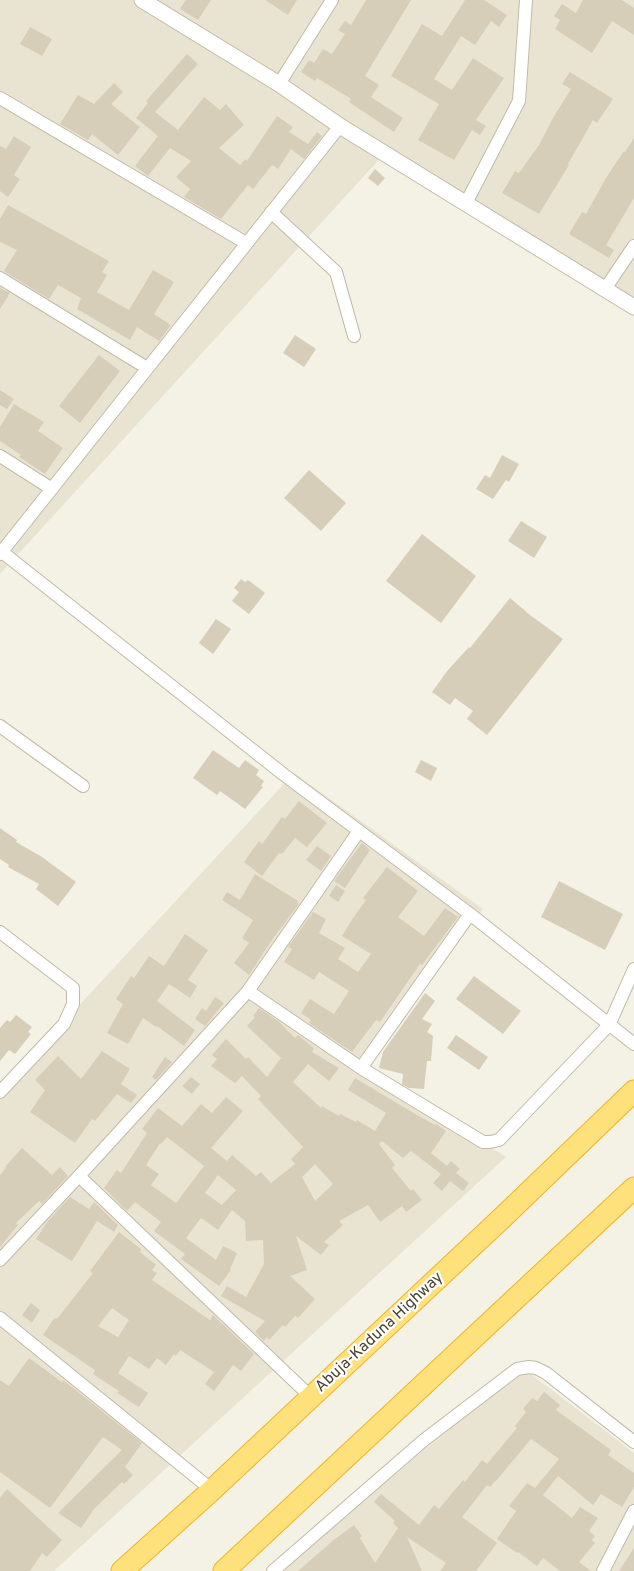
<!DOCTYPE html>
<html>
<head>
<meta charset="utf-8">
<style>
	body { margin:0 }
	canvas { display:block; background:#f4f1e5 }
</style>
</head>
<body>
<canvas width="634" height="1571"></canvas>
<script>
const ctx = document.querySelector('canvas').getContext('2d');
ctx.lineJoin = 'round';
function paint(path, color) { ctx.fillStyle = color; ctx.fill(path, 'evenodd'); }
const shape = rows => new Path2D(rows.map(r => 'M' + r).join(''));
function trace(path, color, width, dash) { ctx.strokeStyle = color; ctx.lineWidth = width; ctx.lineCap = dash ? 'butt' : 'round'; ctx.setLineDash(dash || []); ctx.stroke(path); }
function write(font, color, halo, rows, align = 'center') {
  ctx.font = font + ' Overpass,sans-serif'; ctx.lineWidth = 4.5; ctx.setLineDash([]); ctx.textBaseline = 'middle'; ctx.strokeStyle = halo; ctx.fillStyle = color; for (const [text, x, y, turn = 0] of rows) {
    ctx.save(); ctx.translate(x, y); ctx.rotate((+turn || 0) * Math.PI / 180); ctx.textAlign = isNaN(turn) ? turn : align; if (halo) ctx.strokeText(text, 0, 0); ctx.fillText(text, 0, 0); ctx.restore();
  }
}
const residential = shape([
	[0,0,634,0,634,297,386,152,0,574],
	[294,773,483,909,364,1066,506,1157,54,1571,0,1571,0,1091],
	[522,1367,634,1453,634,1571,281,1571]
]);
const building = shape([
	[186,0,211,0,198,20,180,9],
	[265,0,297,0,288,15],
	[366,0,411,0,365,76,379,85,371,97,403,118,394,132,349,102,351,99,317,78,315,81,301,72,309,60,314,63,323,49,332,54,345,34,338,30,345,21,351,25],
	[465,0,484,0,507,15,499,27,491,21,475,45,461,36,434,79,452,90,473,58,504,78,476,120,486,126,480,135,472,130,454,160,418,140,439,104,391,76,422,24,442,36],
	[583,0,622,0,634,8,634,35,612,21,592,53,555,29,560,20,554,16,562,4,576,13],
	[30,27,52,39,42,56,20,44],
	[187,54,198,64,155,112,178,130,204,97,220,110,226,104,244,125,219,148,240,165,245,159,247,161,277,116,293,127,289,132,308,144,317,132,322,136,304,159,291,149,278,169,272,165,253,189,248,185,221,219,184,197,190,189,176,177,191,161,170,148,148,176,135,166,158,136,136,118,148,103,146,101],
	[570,72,613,99,597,123,593,120,568,164,569,165,539,214,502,193,515,171,519,173,539,145,553,118,571,89,562,84],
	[114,83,123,92,111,104,140,127,118,155,92,134,88,140,60,124,78,95,94,104],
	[14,136,31,147,14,175,20,179,8,197,0,191,0,146,6,149],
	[634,138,634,198,606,245,614,250,609,258,569,234,582,212,586,214,606,178,624,151,625,152],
	[375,169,385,178,378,186,368,178],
	[8,205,109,261,102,272,107,275,97,292,129,310,153,270,174,282,154,314,171,325,159,341,137,327,130,340,77,309,81,298,58,285,49,299,4,271,17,250,0,242,0,219],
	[0,288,10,293,0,309],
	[295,335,316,349,304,367,283,353],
	[99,355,120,371,80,423,59,406],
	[0,390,14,399,7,409,0,405],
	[14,404,44,422,38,431,63,448,45,474,19,457,21,455,0,441,0,427],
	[502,455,519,464,509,482,506,480,493,499,476,489,485,475,490,478],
	[309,470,346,503,321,531,284,498],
	[521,521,547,537,534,558,508,541],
	[422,534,476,576,441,623,386,581],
	[241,579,245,582,248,580,265,593,249,614,232,601,239,592,234,588],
	[510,598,530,615,563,639,487,735,467,719,473,711,455,698,450,705,432,692,448,670,469,647,470,648],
	[216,619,231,629,213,654,199,643],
	[213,750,239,768,245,760,259,770,256,775,264,781,261,786,263,787,245,809,220,791,217,795,193,778],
	[421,760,437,768,431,781,415,772],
	[299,801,327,823,307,847,295,838,282,854,279,853,262,876,244,862,259,841,262,844,282,817,285,819],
	[0,828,17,840,16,842,42,857,76,882,58,906,36,889,39,884,8,867,9,865,0,859],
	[362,843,370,850,345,888,334,881],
	[317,846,331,856,321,871,306,860],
	[387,867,418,891,398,917,424,936,445,908,458,917,422,965,420,964,380,1022,376,1020,352,1052,309,1023,311,1020,301,1013,310,999,334,1014,349,991,319,972,314,980,284,962,292,949,288,947,313,912,326,919,319,933,345,948,338,959,358,972,371,954,342,936,353,918,366,900,363,898],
	[255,874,298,901,297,903,299,904,274,937,249,975,234,963,249,943,242,938,253,920,222,900,227,892,240,900],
	[559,881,623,914,605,950,541,917],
	[336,885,345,891,338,902,329,896],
	[185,934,208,950,188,980,197,986,190,998,169,984,157,1001,195,1030,184,1046,157,1026,156,1027,143,1018,128,1044,107,1033,123,1004,116,999,131,976,134,978,149,956,164,966],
	[474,976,521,1011,503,1034,456,999],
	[425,993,435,1001,422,1019,432,1024,427,1032,433,1036,431,1061,427,1061,424,1089,409,1088,402,1084,403,1074,379,1068,383,1052],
	[215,997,224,1003,205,1026,195,1019,202,1008,206,1011],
	[259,1008,278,1021,295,1038,298,1035,314,1048,312,1052,339,1068,329,1081,308,1064,293,1082,321,1108,322,1106,339,1116,340,1114,356,1122,357,1120,375,1131,386,1113,348,1090,355,1078,412,1112,435,1125,436,1124,446,1131,431,1153,447,1166,451,1161,460,1169,456,1173,469,1183,463,1191,450,1181,442,1191,433,1183,441,1174,411,1151,403,1158,382,1141,379,1144,395,1165,392,1168,411,1191,413,1189,422,1200,406,1212,402,1206,380,1222,368,1205,339,1221,343,1225,324,1242,329,1245,321,1255,296,1236,307,1270,290,1276,315,1299,298,1318,295,1316,285,1327,283,1325,269,1340,267,1337,264,1341,255,1332,265,1321,221,1296,227,1286,246,1297,264,1264,263,1240,246,1241,245,1221,232,1210,218,1230,201,1218,186,1238,216,1260,223,1246,237,1253,230,1269,231,1270,219,1286,181,1259,185,1254,154,1231,161,1222,135,1202,127,1211,104,1188,117,1170,121,1173,147,1133,142,1129,158,1108,182,1126,201,1104,212,1113,226,1097,243,1111,211,1148,227,1161,232,1155,256,1176,261,1172,271,1183,295,1164,291,1159,303,1147,258,1099,261,1096,242,1076,235,1083,211,1066,217,1059,212,1055,226,1039,246,1059,248,1057,267,1077,281,1058,247,1026,255,1017,253,1016],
	[167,1137,204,1166,176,1203,151,1185,159,1174,146,1165,160,1143,161,1144],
	[315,1164,333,1184,315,1201,302,1177],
	[218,1175,236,1190,222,1205,205,1193],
	[16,1015,32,1027,28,1032,31,1034,15,1054,9,1050,0,1061,0,1028,7,1020,10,1022],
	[456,1035,488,1057,479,1070,447,1048],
	[102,1051,130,1069,121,1084,137,1095,131,1103,117,1094,95,1121,92,1119,75,1143,30,1112,45,1090,35,1080,58,1056,81,1079],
	[165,1057,172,1062,156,1080,152,1077],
	[191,1077,200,1084,192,1094,182,1086],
	[22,1148,52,1175,60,1167,68,1176,42,1204,39,1201,16,1223,18,1225,0,1247,0,1175,6,1168,5,1167],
	[70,1197,89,1209,94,1202,118,1225,114,1232,97,1221,72,1261,36,1239,47,1222],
	[119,1232,141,1249,140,1252,156,1265,152,1270,157,1273,152,1280,210,1320,213,1315,254,1354,241,1371,233,1365,214,1391,205,1384,214,1372,180,1350,176,1356,174,1354,166,1365,157,1358,149,1369,129,1356,118,1373,148,1393,139,1407,117,1393,119,1391,93,1374,95,1370,43,1335,53,1320,55,1318,57,1319,93,1273,90,1271],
	[112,1308,129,1320,118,1337,98,1326],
	[31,1303,40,1310,32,1323,22,1315],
	[29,1358,62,1382,63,1380,142,1443,125,1467,133,1475,124,1484,122,1482,94,1509,81,1528,58,1513,122,1450,103,1437,50,1508,0,1472,0,1380,9,1386],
	[544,1392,560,1405,556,1410,611,1450,608,1455,634,1473,634,1487,622,1507,601,1494,593,1505,558,1476,543,1495,572,1518,580,1507,598,1518,589,1531,595,1536,592,1540,595,1543,579,1562,591,1571,560,1571,543,1558,537,1566,518,1552,517,1553,497,1539,516,1511,509,1506,527,1483,535,1488,559,1459,531,1439,496,1481,495,1481,490,1487,487,1485,462,1517,497,1543,476,1571,440,1571,446,1563,407,1537,422,1571,298,1571,335,1539,354,1525,362,1536,360,1538,375,1563,398,1528,393,1523,395,1521,374,1502,381,1494,419,1525,434,1505,439,1509,463,1480,465,1482,482,1460,487,1464,517,1428,515,1426,526,1412,523,1409,532,1398,537,1401],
	[7,1489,62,1540,47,1557,42,1553,30,1571,0,1571,0,1498],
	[634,1548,634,1571,619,1571]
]);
const minor = shape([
	[279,84,332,0],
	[0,98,246,243],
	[466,203,519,101,526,0],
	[271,212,336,272,354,336],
	[0,278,147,368],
	[605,289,634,246],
	[0,456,52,489],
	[2,552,283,774,470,914,634,1044],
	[0,554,340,126],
	[0,726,83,786],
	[0,932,73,988,73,1004,64,1024,0,1092],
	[248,991,361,1068,483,1142,490,1142,499,1140,609,1025,634,969],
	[361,1068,470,914],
	[79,1176,311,1397],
	[0,1260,79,1176,248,991,359,831],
	[0,1318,212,1490],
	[273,1571,424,1440,517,1369,529,1367,536,1368,546,1373,634,1442],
	[603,1571,634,1511]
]);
const tertiary = shape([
	[142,0,279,84,340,126,634,307]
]);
const trunk = shape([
	[122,1571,212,1490,502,1218,634,1091],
	[224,1571,634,1188]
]);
const streetNames = [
	["Abuja-Kaduna Highway",380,1333,-43]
];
paint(residential, '#e9e4d2');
paint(building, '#d7ceb9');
trace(minor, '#c1baa6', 14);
trace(tertiary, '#c1baa6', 17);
trace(trunk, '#efb525', 23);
trace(minor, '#fff', 12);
trace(tertiary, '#fff', 15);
trace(trunk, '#ffe17c', 21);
write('16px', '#484134', '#fff', streetNames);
</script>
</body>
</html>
